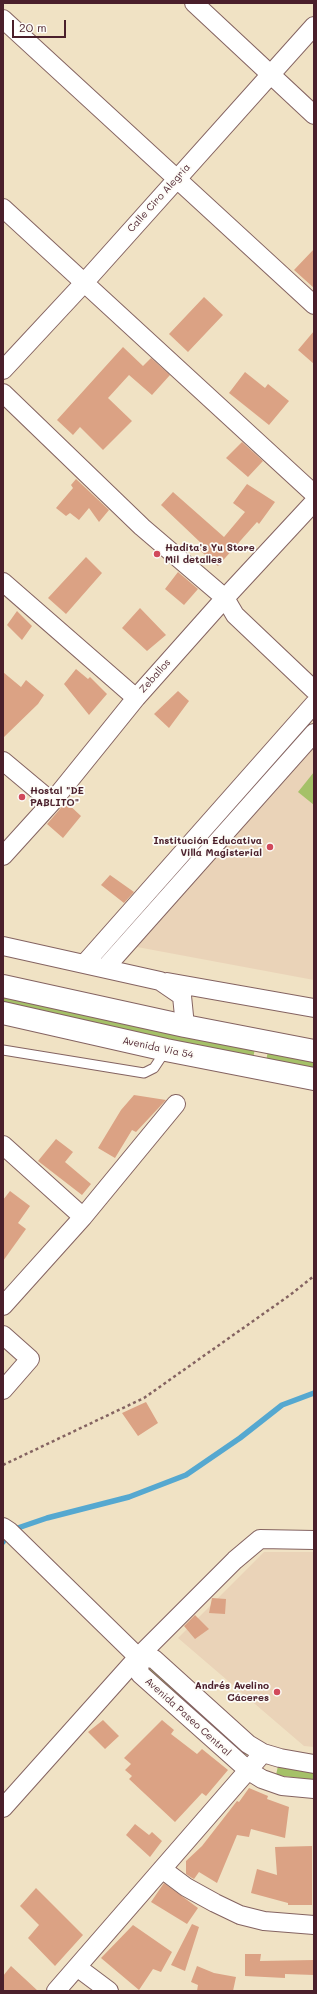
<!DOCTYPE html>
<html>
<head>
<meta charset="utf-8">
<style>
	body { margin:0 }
	#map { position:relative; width:317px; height:1994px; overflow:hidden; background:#f0e2c4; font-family:Mali,sans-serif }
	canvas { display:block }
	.frame { position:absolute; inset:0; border:4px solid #4a1f2b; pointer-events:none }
	.scale { position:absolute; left:12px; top:20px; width:54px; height:18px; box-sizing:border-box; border:2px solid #4a1f2b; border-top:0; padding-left:5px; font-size:12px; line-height:14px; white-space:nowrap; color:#4a1f2b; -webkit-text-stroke:3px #fdfcf7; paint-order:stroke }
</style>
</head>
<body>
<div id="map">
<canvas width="317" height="1994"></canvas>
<div class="frame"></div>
<div class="scale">20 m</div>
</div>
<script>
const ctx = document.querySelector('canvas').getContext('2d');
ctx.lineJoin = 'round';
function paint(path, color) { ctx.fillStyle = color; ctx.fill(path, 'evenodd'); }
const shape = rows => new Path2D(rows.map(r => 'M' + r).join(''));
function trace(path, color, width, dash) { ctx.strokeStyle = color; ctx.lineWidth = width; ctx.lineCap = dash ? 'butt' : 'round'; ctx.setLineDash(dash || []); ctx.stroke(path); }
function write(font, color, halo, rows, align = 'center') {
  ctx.font = font + ' Mali,sans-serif'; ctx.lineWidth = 3.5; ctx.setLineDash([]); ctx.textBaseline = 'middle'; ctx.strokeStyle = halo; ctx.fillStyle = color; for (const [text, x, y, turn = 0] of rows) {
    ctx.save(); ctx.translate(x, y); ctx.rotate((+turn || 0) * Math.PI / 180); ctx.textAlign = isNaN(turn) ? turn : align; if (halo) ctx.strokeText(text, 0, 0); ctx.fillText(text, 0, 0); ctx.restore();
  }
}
const built = shape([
	[314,748,314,980,137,947],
	[264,1552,314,1552,314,1747,304,1746,178,1638]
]);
const green = shape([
	[314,772,314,805,298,792],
	[3,994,255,1048,253,1059,3,1004],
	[268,1051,314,1060,314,1071,266,1061],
	[147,1663,247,1752,247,1755,242,1754,145,1666],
	[278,1766,314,1772,314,1780,276,1775]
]);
const stream = shape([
	[3,1542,9,1531,47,1518,129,1497,186,1475,240,1438,282,1405,314,1393]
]);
const building = shape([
	[314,249,314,288,294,270],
	[204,297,223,315,188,352,169,334],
	[314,331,314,364,298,350],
	[123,347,143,366,151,358,170,375,152,395,129,375,108,398,132,421,103,450,80,427,73,435,57,420],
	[245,372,265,388,268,384,289,401,269,425,229,393],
	[242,442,263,461,248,477,226,458],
	[76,479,109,510,99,522,89,508,79,520,70,513,66,516,56,508,73,488,71,485],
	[247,484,275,502,259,524,257,522,218,566,197,548,201,543,161,505,173,492,224,537,245,512,233,503],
	[86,557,102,573,66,614,48,598],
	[178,572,198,589,184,605,165,589],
	[140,608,166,635,147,651,122,628],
	[17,611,32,626,22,640,7,625],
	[76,669,88,679,90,677,107,694,89,715,64,684],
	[3,672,21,687,26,680,44,695,38,704,3,738],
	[178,691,189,701,169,728,154,714],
	[66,802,81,816,63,838,47,824],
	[110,875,134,892,124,903,101,885],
	[134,1095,166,1100,136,1132,132,1130,115,1158,98,1148,121,1110],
	[56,1139,73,1152,65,1162,91,1184,82,1195,38,1161],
	[10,1191,30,1206,18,1223,26,1229,3,1261,3,1200],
	[146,1402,158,1423,138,1436,122,1413],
	[212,1598,226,1599,225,1614,209,1613],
	[195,1615,209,1629,195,1639,184,1626],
	[103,1720,119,1736,105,1749,88,1732],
	[162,1720,174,1730,171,1734,197,1754,202,1749,228,1770,206,1796,202,1793,175,1822,129,1779,132,1776,125,1770,131,1764,124,1758],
	[249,1788,268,1796,267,1799,289,1807,285,1838,251,1829,249,1837,237,1835,217,1883,199,1872,194,1879,192,1878,186,1874,186,1861,202,1846,237,1801,239,1802],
	[135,1824,149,1835,152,1832,162,1841,150,1857,126,1835],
	[312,1846,312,1905,288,1905,288,1903,251,1893,257,1869,277,1875,275,1847],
	[164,1883,198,1908,187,1924,151,1902],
	[36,1888,83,1935,55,1966,28,1938,39,1925,20,1906],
	[192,1924,199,1927,185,1971,171,1965],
	[133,1925,172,1952,161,1972,153,1969,139,1990,101,1958],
	[245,1954,261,1954,260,1961,314,1960,314,1975,285,1974,285,1978,245,1976],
	[11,1966,38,1991,3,1991,3,1976],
	[197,1966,214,1973,236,1977,233,1991,197,1991,198,1985,191,1982]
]);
const path = shape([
	[3,1465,144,1398,290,1295,314,1276]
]);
const lane = shape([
	[3,1050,144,1073,154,1068,166,1050]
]);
const street = shape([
	[194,3,314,115],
	[3,19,314,305],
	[3,208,314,494],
	[3,370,83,284,314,26],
	[3,393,142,527,225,598,235,615,314,690],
	[3,582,136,698],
	[3,761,52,802],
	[3,856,52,802,136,698,225,598,314,502],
	[3,946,160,981,182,996,185,1026],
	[85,963,314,704],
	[105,968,314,733],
	[167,982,314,1008],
	[3,1145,83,1217],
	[3,1306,83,1217,176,1104],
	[3,1335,30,1359,3,1390],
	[3,1527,9,1531,138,1657],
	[138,1657,140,1674,249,1771,262,1779,282,1786,314,1789],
	[138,1657,154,1659,248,1744,263,1753,280,1758,314,1764],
	[3,1808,138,1657,235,1560,260,1539,314,1540],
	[162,1869,186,1887,215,1903,240,1915,264,1921,314,1925],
	[77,1967,109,1991],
	[56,1991,263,1753]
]);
const secondary = shape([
	[3,986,185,1026,314,1051],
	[3,1013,166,1050,314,1079]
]);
const markers = [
	[157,554,4,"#d1495b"],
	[22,797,4,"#d1495b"],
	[270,847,4,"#d1495b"],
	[277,1692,4,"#d1495b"]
];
const streetNames = [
	["Calle Ciro Alegría",159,198,-48],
	["Zeballos",155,676,-48],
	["Avenida Vía 54",158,1048,12],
	["Avenida Paseo Central",188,1717,42]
];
const poiNames = [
	["Hadita's Yu Store",165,548],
	["Mil detalles",165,560],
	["Hostal \"DE",30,791],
	["PABLITO\"",30,803],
	["Institución Educativa",262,841,"right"],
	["Villa Magisterial",262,853,"right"],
	["Andrés Avelino",269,1686,"right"],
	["Cáceres",269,1698,"right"]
];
paint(built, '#ead3b8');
paint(green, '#a5c168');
trace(stream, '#55a8d0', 5.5);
paint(building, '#dba284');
trace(lane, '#846361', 11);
trace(street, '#846361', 20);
trace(secondary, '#846361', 24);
trace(path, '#846361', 2.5, [3, 3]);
trace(lane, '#fff', 9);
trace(street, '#fff', 18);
trace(secondary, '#fff', 22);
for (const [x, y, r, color] of markers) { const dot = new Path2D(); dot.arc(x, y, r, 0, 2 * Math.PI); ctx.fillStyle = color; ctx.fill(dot); trace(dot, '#fdfcf7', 1.5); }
write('10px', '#4a1f2b', '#fdfcf7', streetNames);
write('bold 10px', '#4a1f2b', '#fdfcf7', poiNames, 'left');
</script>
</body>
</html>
